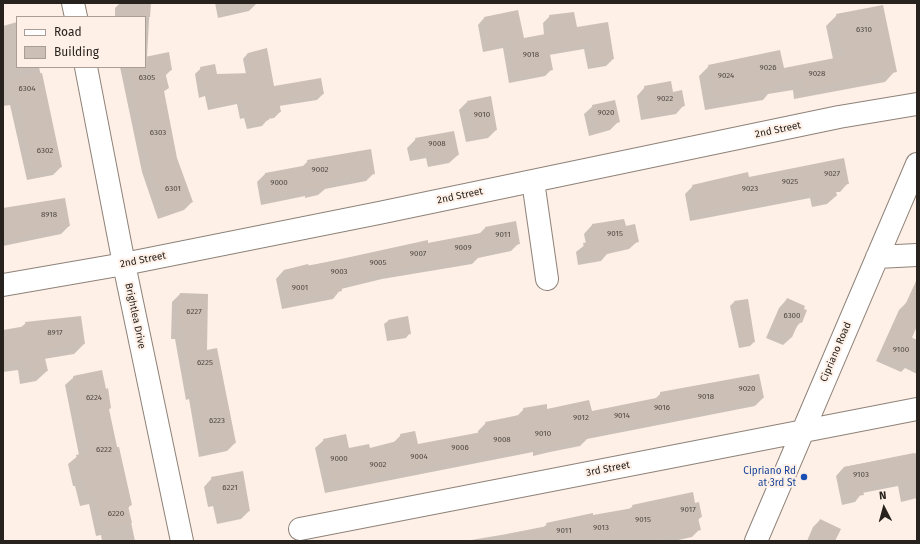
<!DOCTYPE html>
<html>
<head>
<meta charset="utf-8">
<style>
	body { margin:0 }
	#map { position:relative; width:920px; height:544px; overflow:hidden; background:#fef0e6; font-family:"Fira Sans",sans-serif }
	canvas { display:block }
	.frame { position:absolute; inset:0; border:4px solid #27221e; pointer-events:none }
	.legend { position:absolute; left:16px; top:16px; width:130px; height:52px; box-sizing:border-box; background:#fef0e6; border:1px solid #a89e96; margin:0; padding:5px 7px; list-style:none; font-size:12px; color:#27221e }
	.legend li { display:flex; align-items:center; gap:8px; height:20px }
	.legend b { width:20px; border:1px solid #a89e96 }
	.north { position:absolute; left:864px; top:488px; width:40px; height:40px; -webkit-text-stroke:3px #fef0e6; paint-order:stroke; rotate:354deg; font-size:11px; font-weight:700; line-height:16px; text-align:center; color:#27221e }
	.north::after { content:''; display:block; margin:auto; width:14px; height:18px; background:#27221e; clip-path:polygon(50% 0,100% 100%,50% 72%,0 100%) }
</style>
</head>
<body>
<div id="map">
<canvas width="920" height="544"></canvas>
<div class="frame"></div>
<ul class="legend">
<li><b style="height:5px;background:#fff"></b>Road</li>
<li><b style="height:11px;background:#ccbfb5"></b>Building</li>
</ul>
<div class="north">N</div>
</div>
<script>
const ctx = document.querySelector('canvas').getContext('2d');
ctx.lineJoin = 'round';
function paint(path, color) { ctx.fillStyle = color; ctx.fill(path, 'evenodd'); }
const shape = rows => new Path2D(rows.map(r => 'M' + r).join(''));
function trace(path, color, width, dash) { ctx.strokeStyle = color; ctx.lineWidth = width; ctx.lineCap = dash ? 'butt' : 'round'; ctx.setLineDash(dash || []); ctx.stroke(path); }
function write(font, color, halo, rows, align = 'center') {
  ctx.font = font + ' "Fira Sans",sans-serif'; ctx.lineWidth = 4; ctx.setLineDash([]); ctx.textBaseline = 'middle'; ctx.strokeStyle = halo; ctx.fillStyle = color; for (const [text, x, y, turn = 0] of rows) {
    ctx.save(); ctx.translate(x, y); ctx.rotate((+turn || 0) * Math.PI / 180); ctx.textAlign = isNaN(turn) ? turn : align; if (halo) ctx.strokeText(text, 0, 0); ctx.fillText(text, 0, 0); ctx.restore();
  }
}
const shadow = shape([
	[120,3,150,3,147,57,168,53,171,70,165,76,168,88,163,92,176,158,192,202,184,210,158,219,142,172,120,67,145,67,145,17,115,17,115,8],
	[215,3,257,3,249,11,218,18],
	[837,15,895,71,885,82,794,99,793,90,768,94,763,100,705,110,699,76,709,66,783,69,833,59,826,26],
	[550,16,576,28,613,59,606,66,588,69,584,49,549,55,552,69,545,76,509,83,503,48,483,52,478,25,484,18,523,39,544,35,543,23],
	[17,22,17,67,39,67,61,167,53,175,27,180,10,105,3,106,3,26],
	[248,53,273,87,323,94,317,100,279,106,280,112,274,118,268,119,262,126,247,129,244,118,240,119,237,104,208,110,205,96,199,98,195,74,201,68,216,75,246,74,243,59],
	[645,87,672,94,684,105,676,114,641,120,637,96],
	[467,102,496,130,488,138,466,142,459,110],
	[593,106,618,122,610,130,589,136,584,114],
	[416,139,458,155,449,163,428,167,426,158,410,161,407,148],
	[308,161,374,173,366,181,325,189,318,195,305,198,305,196,261,205,257,182,265,174,302,167],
	[748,178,848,183,840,192,835,192,836,196,827,204,812,207,810,198,690,221,685,194,693,186],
	[3,209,69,226,61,234,3,246],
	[592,225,625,228,638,241,629,249,607,254,601,261,578,265,576,252,586,244,584,234],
	[485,228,519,243,511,251,478,258,472,264,382,279,341,289,333,299,282,309,276,279,284,270,479,234],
	[180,294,206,352,235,443,227,451,199,457,189,399,186,400,175,339,171,339,172,302],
	[787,299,801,322,795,328,792,337,783,345,766,338,779,308],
	[734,302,754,342,750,346,739,348,730,306],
	[907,302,917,306,917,324,911,337,917,340,917,374,905,368,901,372,876,361,899,310],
	[388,321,409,334,406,338,387,341,384,324],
	[26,323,84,344,74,354,44,359,47,371,36,381,20,384,18,370,3,372,3,331,20,328],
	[74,377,110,408,108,410,131,505,128,508,135,541,102,541,101,535,96,536,89,504,80,506,75,486,73,486,68,464,79,455,65,385],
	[661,393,763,398,755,406,587,439,580,446,550,452,533,456,533,452,325,493,315,448,324,440,348,449,369,449,393,443,401,435,417,445,478,434,478,431,486,423,516,417,524,409,591,412,654,400],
	[917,453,917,498,901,502,898,486,862,493,855,502,842,505,836,476,844,467],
	[212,478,249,511,241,519,217,524,213,506,208,507,204,487],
	[694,504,701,517,698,520,700,529,692,537,674,541,465,541,543,528,547,524,628,510,633,506],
	[820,520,834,541,807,541,813,527]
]);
const building = shape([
	[123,3,151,3,150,17,122,17],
	[883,5,897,72,804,89,803,80,774,85,774,90,715,100,708,65,780,50,784,68,845,56,836,14],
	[518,10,524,38,551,33,549,15,574,12,577,27,608,22,614,59,594,62,591,43,549,50,553,70,516,77,509,42,490,46,484,17],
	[267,48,274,86,321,78,324,94,279,102,281,112,268,115,269,120,252,124,250,113,245,113,243,99,213,105,211,91,205,92,200,67,215,64,217,74,252,73,248,53],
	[169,52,172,70,165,72,169,88,164,91,177,158,193,202,166,211,150,163,130,67,145,67,145,57],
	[42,73,62,167,35,173,18,98,11,99,7,80],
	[671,81,673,92,682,90,685,106,649,113,644,86],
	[491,96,497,130,474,135,467,101],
	[615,100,620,122,597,129,592,105],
	[454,131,459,155,436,160,434,150,418,153,415,138],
	[371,149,375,174,327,182,328,187,313,190,313,188,269,197,265,173,308,165,307,160],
	[844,158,849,184,835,186,837,196,820,199,818,190,698,213,692,185,748,172,749,177],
	[65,198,70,226,3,240,3,208],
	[624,219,626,226,635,224,639,242,609,248,610,253,586,258,583,243,595,241,592,224],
	[516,221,520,244,480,251,481,257,391,271,341,283,342,291,290,301,284,270,308,264,309,266,428,240,428,243,486,232,485,227],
	[917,279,917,326,911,340,917,342,917,362,912,360,910,364,883,353],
	[180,293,208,294,207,350,217,348,236,443,207,449,197,391,194,392,183,331,179,331],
	[787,298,805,306,804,309,807,310,802,323,799,322,792,337,773,329],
	[748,299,755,342,742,345,734,301],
	[81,316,85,344,43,350,48,371,30,374,28,361,3,364,3,330,26,326,25,322],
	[408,316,411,334,391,338,388,320],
	[102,370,106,389,108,388,111,408,109,409,117,447,119,447,132,505,128,506,132,523,104,529,97,496,88,498,83,478,81,478,76,455,88,452,73,376],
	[759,374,764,398,588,433,589,438,559,445,541,448,541,444,333,485,323,439,346,434,349,448,369,444,370,448,401,440,400,434,415,431,418,444,487,431,485,422,524,414,523,408,547,404,547,409,589,400,592,411,661,397,660,392],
	[914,453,917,476,862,487,864,495,850,497,844,467],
	[243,471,250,511,225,516,221,499,216,500,211,477],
	[693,492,695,503,699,502,702,517,698,518,701,530,655,539,656,541,508,541,507,534,547,526,546,523,593,513,593,515,633,508,632,505],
	[820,519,841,529,835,541,810,541]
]);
const minor = shape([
	[73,3,76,17],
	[86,67,124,264,182,541],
	[533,181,547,279],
	[877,257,917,255],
	[3,285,124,264,379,213,839,117,917,104],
	[300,529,917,409],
	[756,541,917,164]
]);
const markers = [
	[804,477,4,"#1a4fb4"]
];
const numberNames = [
	["6310",864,30],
	["9018",531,55],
	["9026",768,68],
	["9028",817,74],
	["9024",726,76],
	["6305",147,78],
	["6304",27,89],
	["9022",665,99],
	["9020",606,113],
	["9010",482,115],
	["6303",158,133],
	["9008",437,144],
	["6302",45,151],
	["9002",320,170],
	["9027",832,174],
	["9025",790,182],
	["9000",279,183],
	["6301",173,189],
	["9023",750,189],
	["8918",49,215],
	["9015",615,234],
	["9011",503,235],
	["9009",463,248],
	["9007",418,254],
	["9005",378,263],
	["9003",339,272],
	["9001",300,288],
	["6227",194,312],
	["6300",792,316],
	["8917",55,333],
	["9100",901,350],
	["6225",205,363],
	["9020",747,389],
	["9018",706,397],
	["6224",94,398],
	["9016",662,408],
	["9014",622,416],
	["9012",581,418],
	["6223",217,421],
	["9010",543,434],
	["9008",502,440],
	["9006",460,448],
	["6222",104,450],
	["9004",419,457],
	["9000",339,459],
	["9002",378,465],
	["9103",861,475],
	["6221",230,488],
	["9017",688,510],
	["6220",116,514],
	["9015",643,520],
	["9013",601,528],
	["9011",564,531]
];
const streetNames = [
	["2nd Street",778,130,-12],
	["2nd Street",460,196,-12],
	["2nd Street",143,260,-11],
	["Brightlea Drive",135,316,78],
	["Cipriano Road",836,352,-67],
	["3rd Street",608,469,-11]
];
const transitNames = [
	["Cipriano Rd",796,471],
	["at 3rd St",796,483]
];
paint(shadow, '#0003');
paint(building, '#ccbfb5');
trace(minor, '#8e8279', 24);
trace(minor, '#fff', 22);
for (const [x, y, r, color] of markers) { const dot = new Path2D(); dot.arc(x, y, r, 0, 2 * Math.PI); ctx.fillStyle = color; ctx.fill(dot); trace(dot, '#fef0e6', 1.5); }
write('8px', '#504944', null, numberNames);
write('10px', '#27221e', '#fef0e6', streetNames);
write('10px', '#164399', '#fef0e6', transitNames, 'right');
</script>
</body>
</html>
